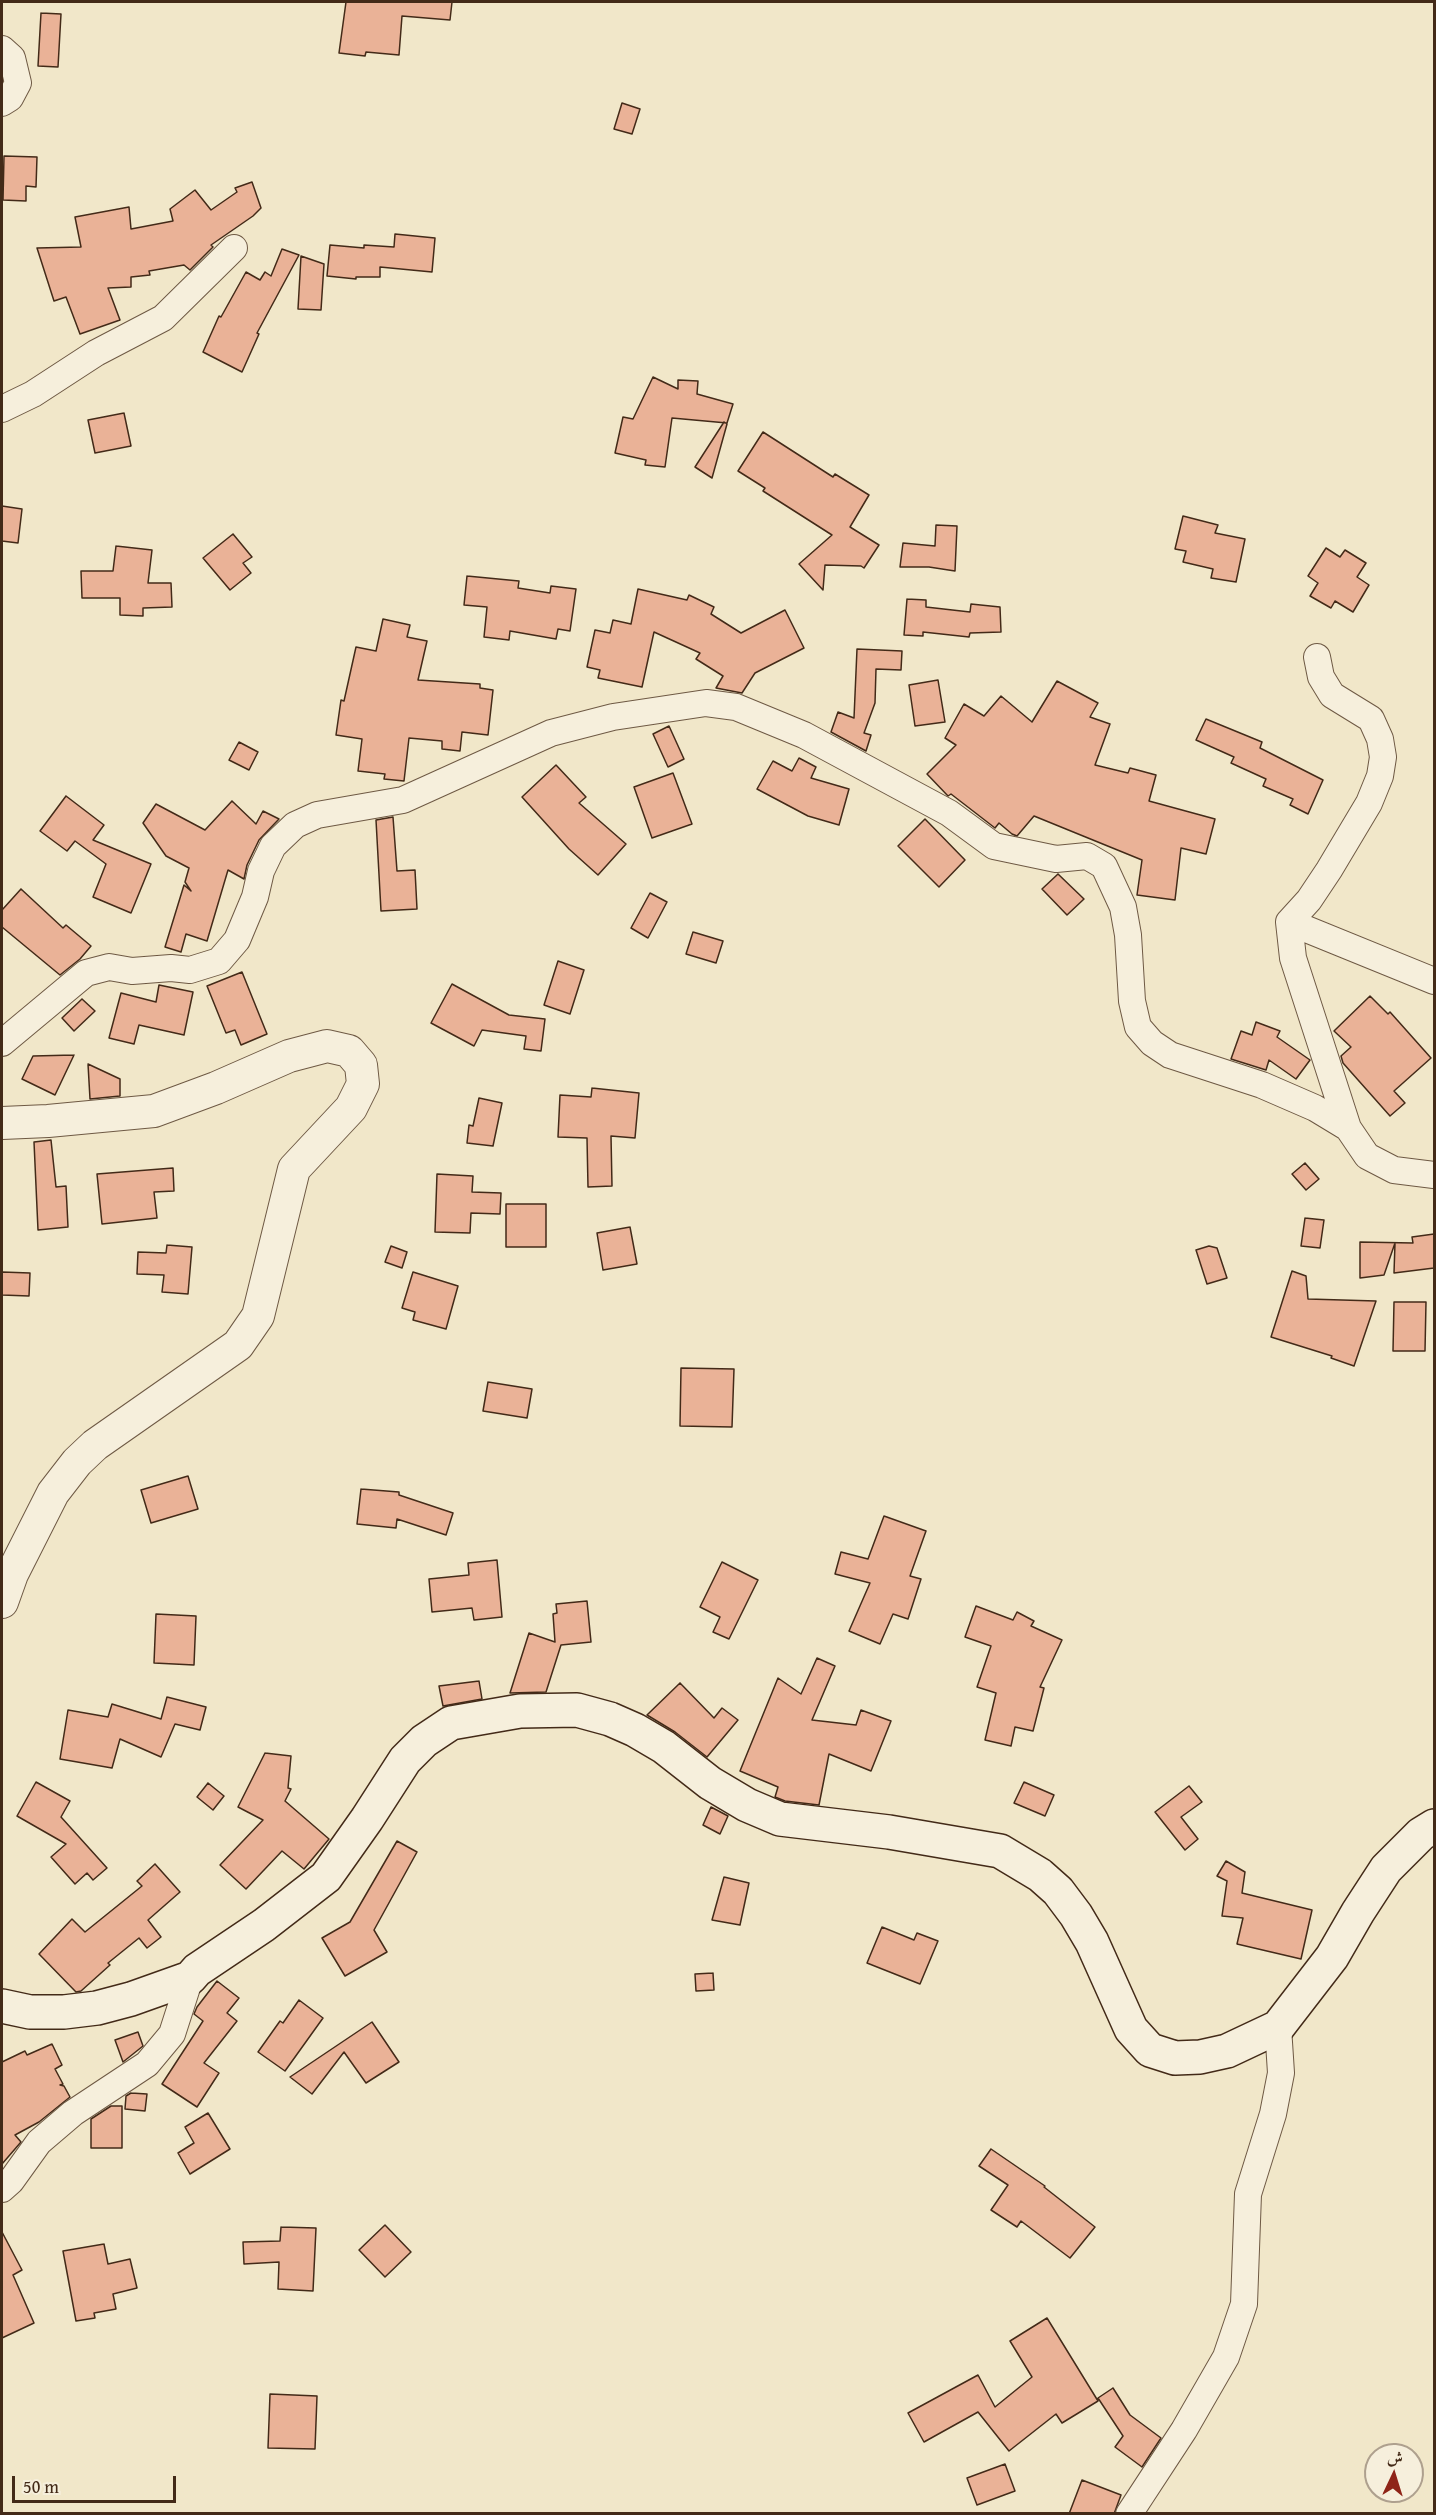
<!DOCTYPE html>
<html>
<head>
<meta charset="utf-8">
<style>
	body { margin:0 }
	#map { position:relative; width:1436px; height:2515px; overflow:hidden; background:#f1e7c9; font-family:"Gentium Book Plus",Amiri,serif }
	canvas { display:block }
	.frame { position:absolute; inset:0; border:3px solid #432a18; pointer-events:none }
	.north { position:absolute; left:1364px; top:2443px; width:60px; height:60px; box-sizing:border-box; background:#f6efdc; border:2px solid #aea08e; border-radius:50%; rotate:4deg; font-size:16px; font-weight:700; line-height:24px; text-align:center; color:#432a18 }
	.north::after { content:''; display:block; margin:auto; width:21px; height:27px; background:#8f2418; clip-path:polygon(50% 0,100% 100%,50% 72%,0 100%) }
	.scale { position:absolute; left:12px; top:2476px; width:164px; height:27px; box-sizing:border-box; border:3px solid #432a18; border-top:0; padding-left:8px; font-size:18px; line-height:21px; white-space:nowrap; color:#432a18; -webkit-text-stroke:4px #f6efdc; paint-order:stroke }
</style>
</head>
<body>
<div id="map">
<canvas width="1436" height="2515"></canvas>
<div class="frame"></div>
<div class="north">ش</div>
<div class="scale">50 m</div>
</div>
<script>
const ctx = document.querySelector('canvas').getContext('2d');
ctx.lineJoin = 'round';
function paint(path, color) { ctx.fillStyle = color; ctx.fill(path, 'evenodd'); }
const shape = rows => new Path2D(rows.map(r => 'M' + r).join(''));
function trace(path, color, width, dash) { ctx.strokeStyle = color; ctx.lineWidth = width; ctx.lineCap = dash ? 'butt' : 'round'; ctx.setLineDash(dash || []); ctx.stroke(path); }
const building = shape([
	[346,2,452,2,450,20,402,16,399,55,366,52,365,56,339,53,346,2],
	[41,13,61,14,58,67,38,66,41,13],
	[622,103,640,109,632,134,614,129,622,103],
	[4,156,37,157,36,187,26,186,26,201,3,200,4,156],
	[252,182,261,208,253,216,211,245,213,247,190,270,184,265,149,271,150,275,131,277,131,287,108,288,120,320,80,334,66,297,54,301,37,248,81,247,75,217,129,207,131,229,173,221,170,209,195,190,211,210,237,192,235,188,252,182],
	[395,234,435,238,432,272,380,267,380,277,356,277,356,279,327,276,330,245,364,248,364,245,394,247,395,234],
	[282,249,299,255,257,333,259,334,242,372,203,352,219,316,221,317,246,272,260,280,265,272,271,276,282,249],
	[301,256,324,264,321,310,298,309,301,256],
	[653,377,678,389,678,380,698,381,697,394,733,404,727,423,672,418,665,467,645,465,646,460,615,453,623,417,633,419,653,377],
	[124,413,131,446,95,453,88,420,124,413],
	[724,422,727,424,712,478,695,467,724,422],
	[763,432,833,477,835,474,869,495,850,527,879,545,864,568,861,566,825,565,823,590,799,564,832,535,763,491,765,488,738,471,763,432],
	[2,506,22,509,18,543,2,541,2,506],
	[1183,516,1218,525,1215,533,1245,539,1236,582,1211,578,1213,569,1183,562,1186,551,1175,549,1183,516],
	[936,525,957,526,955,571,929,567,900,567,903,543,935,546,936,525],
	[233,534,252,557,243,563,251,573,230,590,203,558,233,534],
	[116,546,152,550,148,583,171,583,172,607,143,608,143,616,120,615,120,598,82,598,81,571,113,571,116,546],
	[1326,548,1340,557,1345,550,1366,563,1357,577,1369,585,1353,612,1335,601,1331,608,1310,596,1318,583,1308,576,1326,548],
	[467,576,519,581,518,588,550,593,551,586,576,589,570,631,558,629,556,639,510,631,509,640,484,637,487,607,464,605,467,576],
	[638,589,687,600,689,595,714,607,711,614,741,633,785,610,804,648,755,673,742,693,716,688,723,676,696,659,700,653,654,632,642,687,598,678,600,670,587,667,595,630,610,633,613,620,631,624,638,589],
	[907,599,926,600,926,607,970,612,971,604,1000,607,1001,632,970,633,969,637,923,632,923,636,904,635,907,599],
	[383,619,410,625,407,637,427,641,418,680,480,684,480,688,493,690,488,735,462,732,460,751,442,749,442,741,409,738,404,781,384,779,385,774,358,771,362,739,336,735,341,700,344,701,356,647,376,651,383,619],
	[857,649,902,651,901,670,876,669,875,703,864,733,871,735,866,751,831,732,838,712,854,718,857,649],
	[938,680,945,722,915,726,909,685,938,680],
	[1057,681,1098,703,1090,717,1110,724,1095,765,1128,773,1130,768,1156,775,1149,801,1215,819,1206,854,1181,848,1175,900,1137,895,1142,860,1034,816,1017,836,1012,834,999,823,995,828,951,794,948,796,927,774,956,745,945,738,964,704,984,716,1001,696,1032,722,1057,681],
	[1206,719,1262,742,1260,748,1323,780,1308,814,1290,805,1293,799,1263,786,1266,779,1231,763,1234,757,1196,740,1206,719],
	[669,726,684,759,668,767,653,734,669,726],
	[239,742,258,752,249,770,229,760,239,742],
	[799,758,816,767,811,778,849,789,839,825,808,816,757,789,773,761,792,771,799,758],
	[556,765,586,797,579,803,626,844,598,875,569,849,522,797,556,765],
	[673,773,692,824,652,838,634,787,673,773],
	[66,796,104,825,93,840,151,864,131,913,93,897,106,864,75,841,67,851,40,831,66,796],
	[232,801,256,824,263,811,279,819,259,840,247,865,244,879,228,870,207,941,186,934,181,952,165,947,184,885,191,891,185,882,189,868,166,856,143,823,156,804,205,830,232,801],
	[393,817,397,871,415,870,417,909,381,911,376,820,393,817],
	[925,819,965,860,939,887,898,846,925,819],
	[1058,874,1084,899,1067,915,1042,889,1058,874],
	[21,889,63,928,66,925,91,946,80,959,60,975,2,927,2,910,21,889],
	[650,893,667,902,648,938,631,928,650,893],
	[693,932,723,941,716,963,686,954,693,932],
	[558,961,584,970,570,1014,544,1005,558,961],
	[242,972,267,1034,241,1045,235,1030,226,1033,207,986,242,972],
	[452,984,509,1015,545,1019,541,1051,524,1049,526,1036,482,1030,474,1046,431,1023,452,984],
	[159,985,193,992,184,1035,139,1025,134,1044,109,1038,121,993,156,1002,159,985],
	[1370,996,1388,1014,1390,1012,1431,1058,1394,1091,1405,1103,1390,1116,1343,1063,1341,1056,1351,1047,1334,1031,1370,996],
	[82,999,95,1011,74,1031,62,1018,82,999],
	[1256,1022,1280,1031,1277,1037,1310,1060,1296,1079,1269,1060,1266,1070,1231,1059,1241,1031,1252,1035,1256,1022],
	[74,1055,55,1095,22,1079,33,1056,74,1055],
	[88,1064,120,1079,120,1096,90,1099,88,1064],
	[592,1088,639,1093,635,1138,611,1136,612,1186,588,1187,587,1138,558,1137,560,1095,591,1097,592,1088],
	[479,1098,502,1103,493,1146,467,1143,469,1125,473,1126,479,1098],
	[51,1140,56,1187,66,1186,68,1227,38,1230,34,1142,51,1140],
	[1305,1163,1319,1179,1306,1190,1292,1174,1305,1163],
	[173,1168,174,1191,154,1192,157,1218,102,1224,97,1174,173,1168],
	[437,1174,473,1176,472,1192,501,1193,500,1214,471,1213,470,1233,435,1232,437,1174],
	[506,1204,546,1204,546,1247,506,1247,506,1204],
	[1305,1218,1324,1220,1320,1248,1301,1246,1305,1218],
	[630,1227,637,1264,603,1270,597,1233,630,1227],
	[1434,1234,1434,1268,1394,1273,1395,1243,1384,1275,1360,1278,1360,1242,1413,1243,1412,1237,1434,1234],
	[167,1245,192,1247,188,1294,162,1292,164,1275,137,1274,138,1252,166,1253,167,1245],
	[391,1246,407,1252,402,1268,385,1262,391,1246],
	[1209,1246,1217,1248,1227,1278,1207,1284,1196,1250,1209,1246],
	[1292,1271,1306,1276,1308,1299,1376,1301,1354,1366,1331,1358,1332,1356,1271,1337,1292,1271],
	[2,1272,30,1273,29,1296,2,1295,2,1272],
	[413,1272,458,1286,446,1329,413,1320,415,1312,402,1308,413,1272],
	[1394,1302,1426,1302,1425,1351,1393,1351,1394,1302],
	[681,1368,734,1369,732,1427,680,1426,681,1368],
	[488,1382,532,1389,527,1418,483,1411,488,1382],
	[188,1476,198,1509,151,1523,141,1490,188,1476],
	[361,1489,399,1492,399,1495,453,1513,446,1535,397,1519,396,1528,357,1524,361,1489],
	[884,1516,926,1531,910,1576,921,1579,908,1619,893,1614,880,1644,849,1631,870,1583,835,1574,841,1552,868,1559,884,1516],
	[497,1560,502,1617,474,1620,472,1608,432,1612,429,1579,469,1575,468,1563,497,1560],
	[722,1562,758,1580,729,1639,713,1632,720,1617,700,1607,722,1562],
	[587,1601,591,1642,561,1645,546,1692,510,1693,529,1633,555,1642,553,1614,557,1613,556,1604,587,1601],
	[976,1606,1013,1620,1017,1612,1034,1621,1031,1626,1062,1640,1040,1687,1044,1688,1033,1731,1015,1727,1011,1746,985,1740,996,1693,977,1687,991,1646,965,1637,976,1606],
	[156,1614,196,1616,194,1665,154,1663,156,1614],
	[817,1658,835,1666,812,1720,856,1725,861,1710,891,1721,871,1771,829,1754,819,1805,785,1801,775,1797,778,1787,740,1771,778,1678,801,1694,817,1658],
	[479,1681,482,1699,443,1706,439,1686,479,1681],
	[680,1683,714,1718,722,1708,738,1720,707,1757,675,1732,647,1715,680,1683],
	[167,1697,206,1707,200,1730,175,1724,161,1757,120,1739,112,1768,60,1759,68,1710,108,1717,112,1704,161,1719,167,1697],
	[265,1753,291,1756,288,1788,291,1789,285,1801,329,1839,304,1869,282,1851,246,1889,220,1865,263,1820,238,1807,265,1753],
	[36,1782,70,1801,61,1817,107,1868,93,1880,87,1873,75,1884,51,1857,66,1844,17,1816,36,1782],
	[1024,1782,1054,1795,1045,1816,1014,1803,1024,1782],
	[208,1783,224,1796,213,1810,197,1797,208,1783],
	[1189,1786,1202,1802,1181,1817,1198,1839,1185,1850,1155,1812,1189,1786],
	[711,1807,728,1816,720,1834,703,1825,711,1807],
	[397,1841,417,1852,374,1930,387,1952,345,1976,322,1938,350,1922,397,1841],
	[1226,1861,1245,1872,1242,1893,1312,1910,1301,1959,1237,1944,1243,1918,1222,1916,1227,1881,1217,1876,1226,1861],
	[155,1864,180,1892,148,1920,161,1937,147,1948,139,1938,108,1963,110,1965,81,1991,76,1992,39,1954,72,1919,85,1932,142,1886,137,1881,155,1864],
	[724,1877,749,1883,740,1925,712,1920,724,1877],
	[882,1927,914,1940,917,1933,938,1941,920,1984,867,1963,882,1927],
	[713,1973,714,1990,696,1991,695,1974,713,1973],
	[217,1981,239,1998,227,2013,237,2021,204,2063,219,2073,197,2107,162,2084,203,2021,194,2014,197,2007,217,1981],
	[299,2000,323,2018,285,2071,258,2052,280,2021,283,2023,299,2000],
	[372,2022,399,2062,366,2083,344,2052,312,2094,290,2077,372,2022],
	[138,2032,143,2046,123,2062,115,2040,138,2032],
	[52,2044,62,2065,55,2069,63,2084,60,2085,64,2086,70,2097,39,2122,15,2135,21,2142,2,2164,2,2062,25,2051,27,2055,52,2044],
	[131,2093,147,2094,145,2111,125,2109,126,2096,131,2093],
	[111,2106,122,2106,122,2148,91,2148,91,2119,111,2106],
	[208,2113,230,2149,190,2174,178,2153,194,2143,185,2127,208,2113],
	[991,2149,1045,2186,1044,2187,1095,2227,1070,2258,1021,2221,1017,2227,991,2210,1008,2185,979,2166,991,2149],
	[385,2225,411,2252,385,2277,359,2250,385,2225],
	[281,2227,316,2228,313,2291,278,2289,279,2262,244,2264,243,2242,280,2241,281,2227],
	[2,2232,22,2270,13,2275,34,2323,2,2338,2,2232],
	[104,2244,108,2264,130,2259,137,2288,113,2294,116,2309,94,2313,95,2318,76,2321,63,2251,104,2244],
	[1047,2318,1098,2401,1062,2423,1056,2414,1009,2451,978,2412,924,2442,908,2413,978,2375,995,2407,1032,2377,1010,2341,1047,2318],
	[1113,2388,1130,2415,1161,2438,1142,2467,1115,2447,1123,2436,1098,2398,1113,2388],
	[270,2394,317,2396,315,2449,268,2448,270,2394],
	[1005,2464,1015,2491,977,2505,967,2478,1005,2464],
	[1082,2480,1121,2495,1114,2514,1069,2514,1082,2480]
]);
const minor = shape([
	[2,49,12,58,18,83,10,98,2,103],
	[2,409,33,394,96,353,163,318,234,248],
	[1317,657,1321,677,1332,695,1371,719,1380,739,1383,757,1380,776,1369,803,1329,870,1309,900,1289,922,1293,958,1348,1128],
	[1289,922,1434,981],
	[2,1043,86,973,109,967,132,971,171,968,190,970,219,961,237,940,255,897,261,871,273,846,295,825,317,815,403,800,551,733,613,717,706,703,736,707,804,735,949,813,994,846,1056,859,1087,856,1104,866,1123,907,1128,935,1132,1001,1138,1027,1152,1043,1170,1055,1262,1085,1315,1108,1348,1128,1367,1156,1394,1170,1434,1175],
	[2,2189,11,2181,39,2142,73,2113,147,2064,172,2034,190,1978],
	[1129,2514,1184,2430,1226,2357,1244,2304,1248,2194,1273,2114,1281,2073,1278,2027]
]);
const tertiary = shape([
	[2,1123,48,1121,154,1111,216,1088,289,1056,327,1046,349,1051,361,1065,363,1084,351,1108,294,1169,258,1316,238,1345,95,1445,77,1462,53,1493,12,1574,2,1602]
]);
const secondary = shape([
	[2,2006,30,2012,64,2012,97,2008,131,1999,190,1978,197,1970,264,1925,326,1877,367,1819,405,1760,424,1741,451,1723,520,1711,577,1710,610,1719,635,1730,664,1747,710,1783,747,1805,780,1819,889,1832,1000,1851,1040,1875,1058,1891,1076,1915,1092,1942,1131,2029,1150,2050,1175,2058,1200,2057,1227,2051,1278,2027,1332,1957,1358,1912,1386,1869,1421,1834,1434,1826]
]);
paint(building, '#eab297');
trace(building, '#432a18', 1.5);
trace(minor, '#6e5944', 28);
trace(tertiary, '#6e5944', 34);
trace(secondary, '#432a18', 36);
trace(minor, '#f6efdc', 26);
trace(tertiary, '#f6efdc', 32);
trace(secondary, '#f6efdc', 33);
</script>
</body>
</html>
